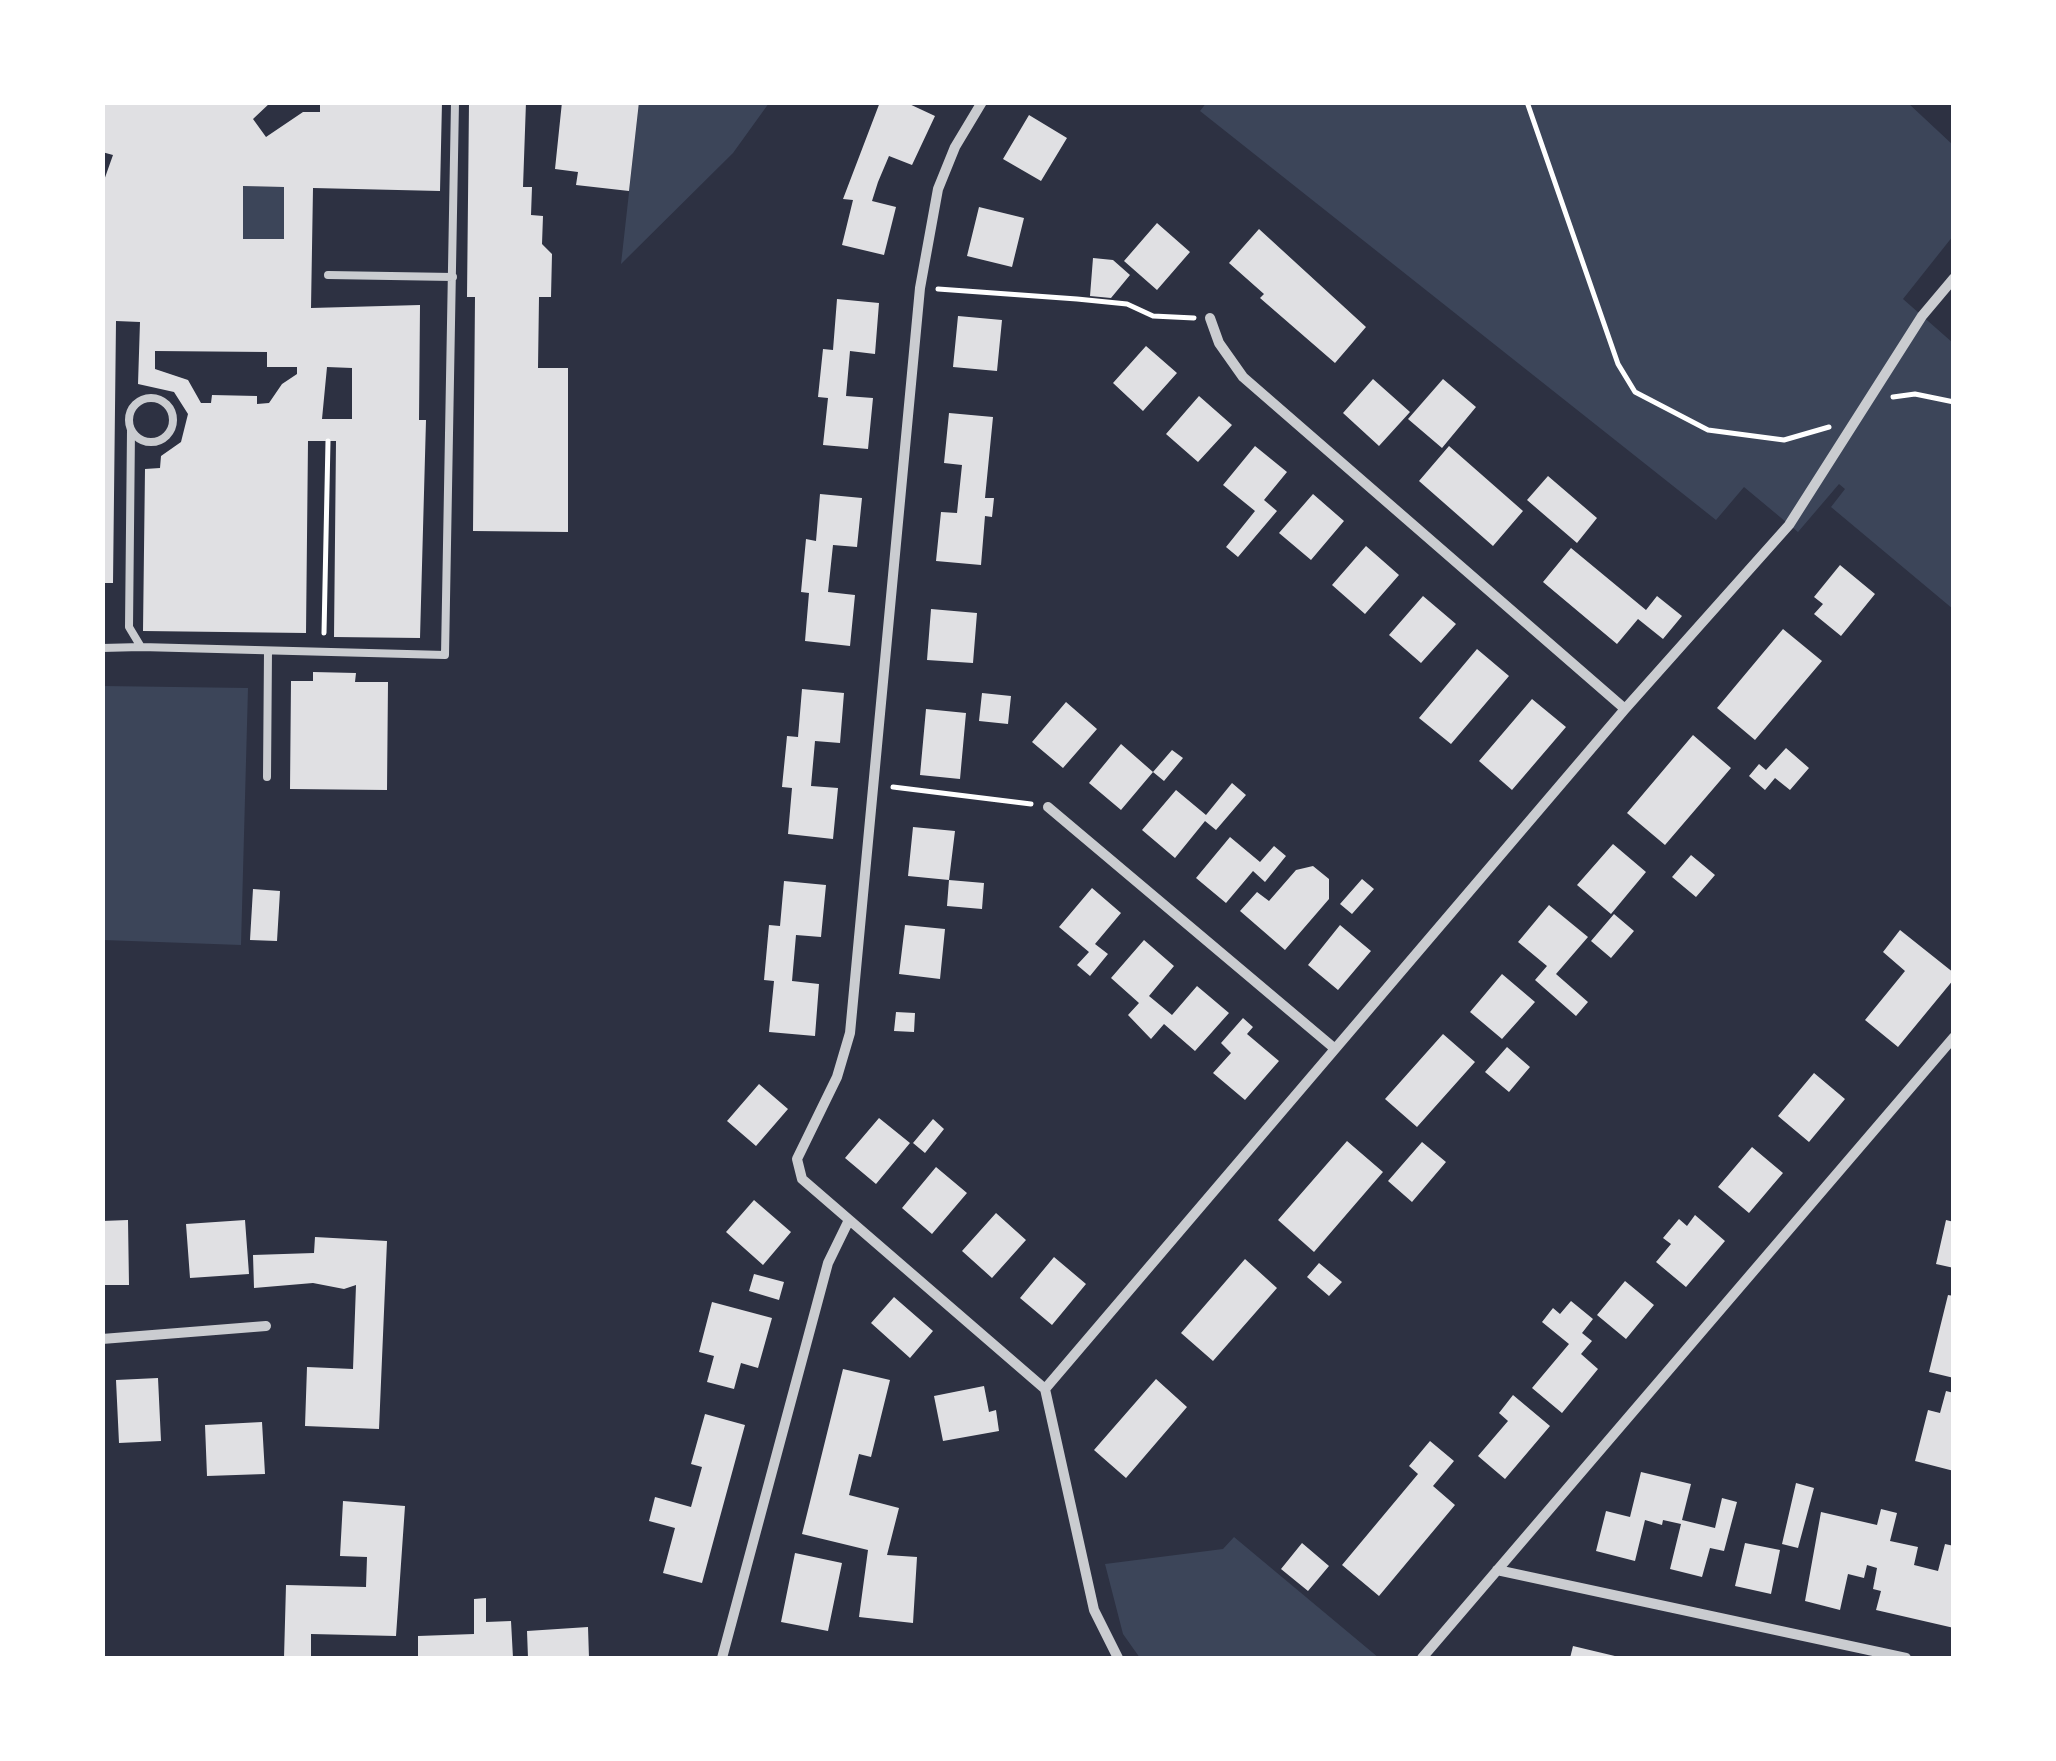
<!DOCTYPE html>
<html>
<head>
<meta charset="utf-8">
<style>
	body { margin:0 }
	#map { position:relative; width:2056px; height:1761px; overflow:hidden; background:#2d3142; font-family:"Fira Sans",sans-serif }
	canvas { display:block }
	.frame { position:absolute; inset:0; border:105px solid #fff; pointer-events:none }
</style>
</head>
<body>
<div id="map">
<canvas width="2056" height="1761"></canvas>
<div class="frame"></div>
</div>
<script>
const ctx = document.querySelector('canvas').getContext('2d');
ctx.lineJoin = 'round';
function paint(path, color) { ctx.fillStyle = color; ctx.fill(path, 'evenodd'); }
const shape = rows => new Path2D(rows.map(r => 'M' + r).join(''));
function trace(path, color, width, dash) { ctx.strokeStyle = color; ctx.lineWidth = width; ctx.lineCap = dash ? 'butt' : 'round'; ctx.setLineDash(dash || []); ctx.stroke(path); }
const green = shape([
	[1207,102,1908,103,1953,145,1953,236,1903,299,1953,343,1953,609,1831,507,1845,489,1839,484,1798,532,1744,487,1716,520,1200,111],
	[639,103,769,103,733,153,621,264],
	[243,186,284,187,284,239,243,239],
	[103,686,248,688,241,945,103,940],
	[1234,1537,1379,1658,1140,1658,1123,1634,1105,1564,1223,1549]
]);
const building = shape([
	[102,102,271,102,253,119,266,137,303,112,320,112,320,102,442,102,440,191,313,188,311,308,420,305,419,420,426,420,420,638,334,637,336,441,308,441,306,633,143,631,145,469,160,468,161,456,181,442,188,414,174,392,138,384,140,322,116,321,113,583,102,583,102,186,113,155,102,152],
	[243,186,284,187,284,239,243,239],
	[155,351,267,352,267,367,297,367,297,374,282,384,269,403,257,404,257,396,212,395,211,403,201,403,188,380,155,369],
	[327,367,352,368,352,419,322,419],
	[469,102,526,102,523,187,532,187,531,215,543,216,542,244,552,254,551,297,539,297,538,368,568,368,568,532,473,531,475,297,467,297],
	[562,102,639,102,629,191,576,185,578,172,555,169],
	[880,102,905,102,935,116,912,165,889,156,878,182,872,201,896,207,884,255,842,245,853,200,843,199],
	[1029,115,1067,138,1041,181,1003,159],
	[979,207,1024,218,1012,267,967,256],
	[1157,223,1190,252,1157,290,1124,261],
	[1259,229,1366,327,1335,363,1260,298,1264,294,1229,263],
	[1093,258,1113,260,1130,275,1111,298,1090,296],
	[837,299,879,303,875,354,850,351,846,396,873,398,868,449,823,445,828,398,818,397,823,349,833,350],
	[958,316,1002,320,997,371,953,367],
	[1146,346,1177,373,1143,411,1113,383],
	[1373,379,1410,412,1379,446,1343,413],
	[1443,379,1476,407,1442,448,1408,419],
	[1199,396,1232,425,1198,462,1166,434],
	[949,413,993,417,985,498,994,498,992,517,985,516,981,565,936,561,941,512,957,513,962,465,944,463],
	[1255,446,1287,472,1264,500,1277,511,1238,557,1226,547,1255,511,1223,485],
	[1449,446,1523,511,1493,546,1419,481],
	[1548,476,1597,518,1577,543,1527,500],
	[820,494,862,498,857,547,833,545,828,592,855,595,850,646,805,641,809,593,801,592,806,539,816,541],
	[1313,494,1344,521,1311,560,1279,533],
	[1366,546,1399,575,1365,614,1332,585],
	[1571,548,1646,610,1657,596,1682,616,1663,639,1638,619,1617,644,1543,582],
	[1840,565,1875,594,1841,636,1814,614,1823,604,1814,597],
	[1423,596,1456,624,1421,663,1389,635],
	[931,609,977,613,973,663,927,660],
	[1783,629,1822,661,1755,740,1717,708],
	[1477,649,1509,676,1451,744,1419,718],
	[313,672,356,673,355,682,388,682,387,790,290,789,291,681,313,681],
	[802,689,844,693,840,743,815,741,811,786,838,788,833,839,788,834,792,788,782,787,787,736,798,737],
	[982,693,1011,696,1008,724,979,721],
	[1532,699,1566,727,1512,790,1479,761],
	[1066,702,1097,729,1063,768,1032,742],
	[926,709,966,713,960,779,920,775],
	[1693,735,1731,768,1665,845,1627,813],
	[1121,744,1153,772,1121,810,1089,783],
	[1786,748,1809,768,1790,790,1775,778,1765,790,1749,776,1759,764,1766,770],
	[1172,750,1183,758,1164,781,1153,772],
	[1232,783,1246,795,1216,830,1205,821,1175,858,1142,830,1176,790,1206,815],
	[913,827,955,831,949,880,908,876],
	[1230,837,1260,862,1274,846,1286,856,1265,882,1253,871,1226,903,1196,878],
	[1613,844,1646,872,1611,914,1577,885],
	[1691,855,1715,875,1696,897,1672,877],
	[1313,866,1329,879,1329,899,1285,950,1240,911,1257,892,1269,901,1296,870],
	[1362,879,1374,889,1352,914,1340,904],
	[949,880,984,883,982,909,947,906],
	[784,881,826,885,821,937,796,935,792,981,819,984,815,1036,769,1032,774,981,764,980,769,925,780,926],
	[1092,888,1121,913,1095,944,1108,954,1090,976,1077,965,1089,952,1059,927],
	[253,889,280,891,277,941,250,940],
	[1549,905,1588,937,1556,974,1588,1002,1576,1016,1535,980,1547,966,1518,942],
	[1614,914,1634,931,1611,958,1591,941],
	[905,925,945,929,940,979,899,974],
	[1340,925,1371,951,1338,990,1308,965],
	[1900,930,1954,973,1954,979,1898,1047,1865,1020,1905,971,1883,952],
	[1144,940,1174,966,1149,996,1172,1015,1197,986,1229,1013,1195,1051,1164,1024,1151,1039,1128,1015,1139,1003,1111,978],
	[1502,974,1535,1002,1502,1039,1470,1012],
	[896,1012,915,1013,914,1032,894,1031],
	[1243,1018,1253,1027,1247,1034,1279,1061,1245,1100,1213,1073,1231,1053,1221,1043],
	[1443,1034,1475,1062,1417,1127,1385,1099],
	[1507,1047,1530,1067,1509,1092,1485,1072],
	[1814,1073,1845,1099,1809,1142,1778,1116],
	[759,1084,788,1109,756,1146,727,1121],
	[879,1118,910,1143,876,1184,845,1158],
	[933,1119,944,1129,925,1153,913,1143],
	[1347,1141,1383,1172,1314,1252,1278,1220],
	[1422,1142,1446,1162,1412,1202,1388,1181],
	[1752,1147,1783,1173,1749,1213,1718,1187],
	[936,1167,967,1193,932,1234,902,1208],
	[754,1200,791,1232,763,1265,726,1232],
	[996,1213,1026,1240,992,1278,962,1251],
	[1695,1215,1725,1241,1686,1287,1656,1262,1671,1244,1663,1238,1679,1219,1687,1226],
	[128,1220,129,1285,102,1285,102,1221],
	[245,1220,249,1274,190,1278,186,1224],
	[1946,1220,1954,1222,1954,1268,1936,1264],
	[315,1237,387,1241,379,1429,305,1426,307,1367,353,1369,356,1285,344,1289,313,1283,254,1288,253,1255,314,1253],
	[1054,1257,1086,1284,1052,1325,1020,1298],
	[1245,1259,1277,1288,1213,1361,1181,1333],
	[1319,1263,1342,1282,1329,1296,1307,1277],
	[754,1274,784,1282,779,1300,749,1291],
	[1625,1281,1654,1305,1626,1339,1597,1315],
	[1948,1295,1954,1296,1954,1378,1929,1372],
	[894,1297,933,1331,910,1358,871,1323],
	[1571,1301,1593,1319,1582,1333,1592,1341,1581,1354,1598,1369,1562,1413,1532,1388,1569,1344,1542,1322,1553,1308,1560,1314],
	[712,1302,772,1318,758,1368,741,1363,734,1389,707,1382,714,1356,699,1352],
	[843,1369,890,1380,871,1457,859,1454,849,1495,899,1508,887,1555,917,1557,913,1623,859,1617,868,1550,802,1534],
	[158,1378,161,1441,119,1443,116,1380],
	[1156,1379,1187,1407,1126,1478,1094,1450],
	[984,1386,989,1412,996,1410,999,1431,943,1441,934,1396],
	[1946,1391,1954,1393,1954,1471,1915,1461,1928,1410,1940,1413],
	[1513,1395,1550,1426,1505,1479,1478,1456,1508,1421,1499,1413],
	[705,1414,745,1425,702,1583,663,1573,675,1528,649,1521,655,1497,691,1507,702,1467,691,1464],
	[262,1422,265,1474,207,1476,205,1425],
	[1430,1441,1454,1461,1433,1486,1455,1505,1379,1596,1342,1565,1418,1474,1409,1466],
	[1641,1472,1691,1484,1682,1520,1715,1528,1722,1498,1737,1502,1724,1551,1710,1548,1702,1577,1670,1569,1681,1524,1663,1520,1662,1525,1645,1520,1635,1561,1596,1551,1606,1511,1630,1517],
	[1796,1483,1814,1488,1798,1548,1782,1544],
	[343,1501,405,1506,396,1636,311,1634,311,1658,284,1658,286,1585,366,1587,367,1557,340,1556],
	[1881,1509,1897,1513,1890,1541,1918,1547,1914,1565,1938,1571,1945,1544,1954,1546,1954,1628,1876,1610,1881,1591,1873,1589,1877,1568,1867,1565,1864,1578,1848,1574,1840,1610,1805,1601,1821,1512,1877,1525],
	[1302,1543,1329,1566,1308,1591,1281,1569],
	[1745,1543,1780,1550,1771,1594,1735,1586],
	[795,1553,842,1563,828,1631,781,1622],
	[486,1598,486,1622,511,1621,513,1658,418,1658,418,1636,474,1634,474,1599],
	[588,1627,589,1658,528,1658,527,1631],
	[1573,1646,1619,1657,1619,1658,1570,1658]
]);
const path = shape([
	[1527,102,1618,364,1635,392,1708,430,1784,440,1829,427],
	[938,289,1077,299,1127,304,1153,316,1194,318],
	[1893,397,1915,394,1954,402],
	[324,633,328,441],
	[893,787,1031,804]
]);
const service = shape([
	[328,275,453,277],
	'129 420a22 22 0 1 1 44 0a22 22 0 1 1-44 0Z',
	[131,430,129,627,141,647,445,655,455,102],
	[102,648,141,647],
	[267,777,268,651]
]);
const minor = shape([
	[982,102,955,147,938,189,920,288,850,1033,837,1077,797,1159,802,1179,1045,1389],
	[1210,318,1219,343,1243,377,1625,709],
	[1048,807,1334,1048],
	[102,1339,266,1326],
	[1497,1570,1906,1658],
	[722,1658,828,1263,849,1220],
	[1118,1658,1094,1610,1045,1389,1625,709,1789,525,1922,316,1954,278],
	[1422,1658,1954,1037]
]);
paint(green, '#3c4559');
paint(building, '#e0e0e3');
trace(path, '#fff', 5);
trace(service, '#caccd0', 8);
trace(minor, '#caccd0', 10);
</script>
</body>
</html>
